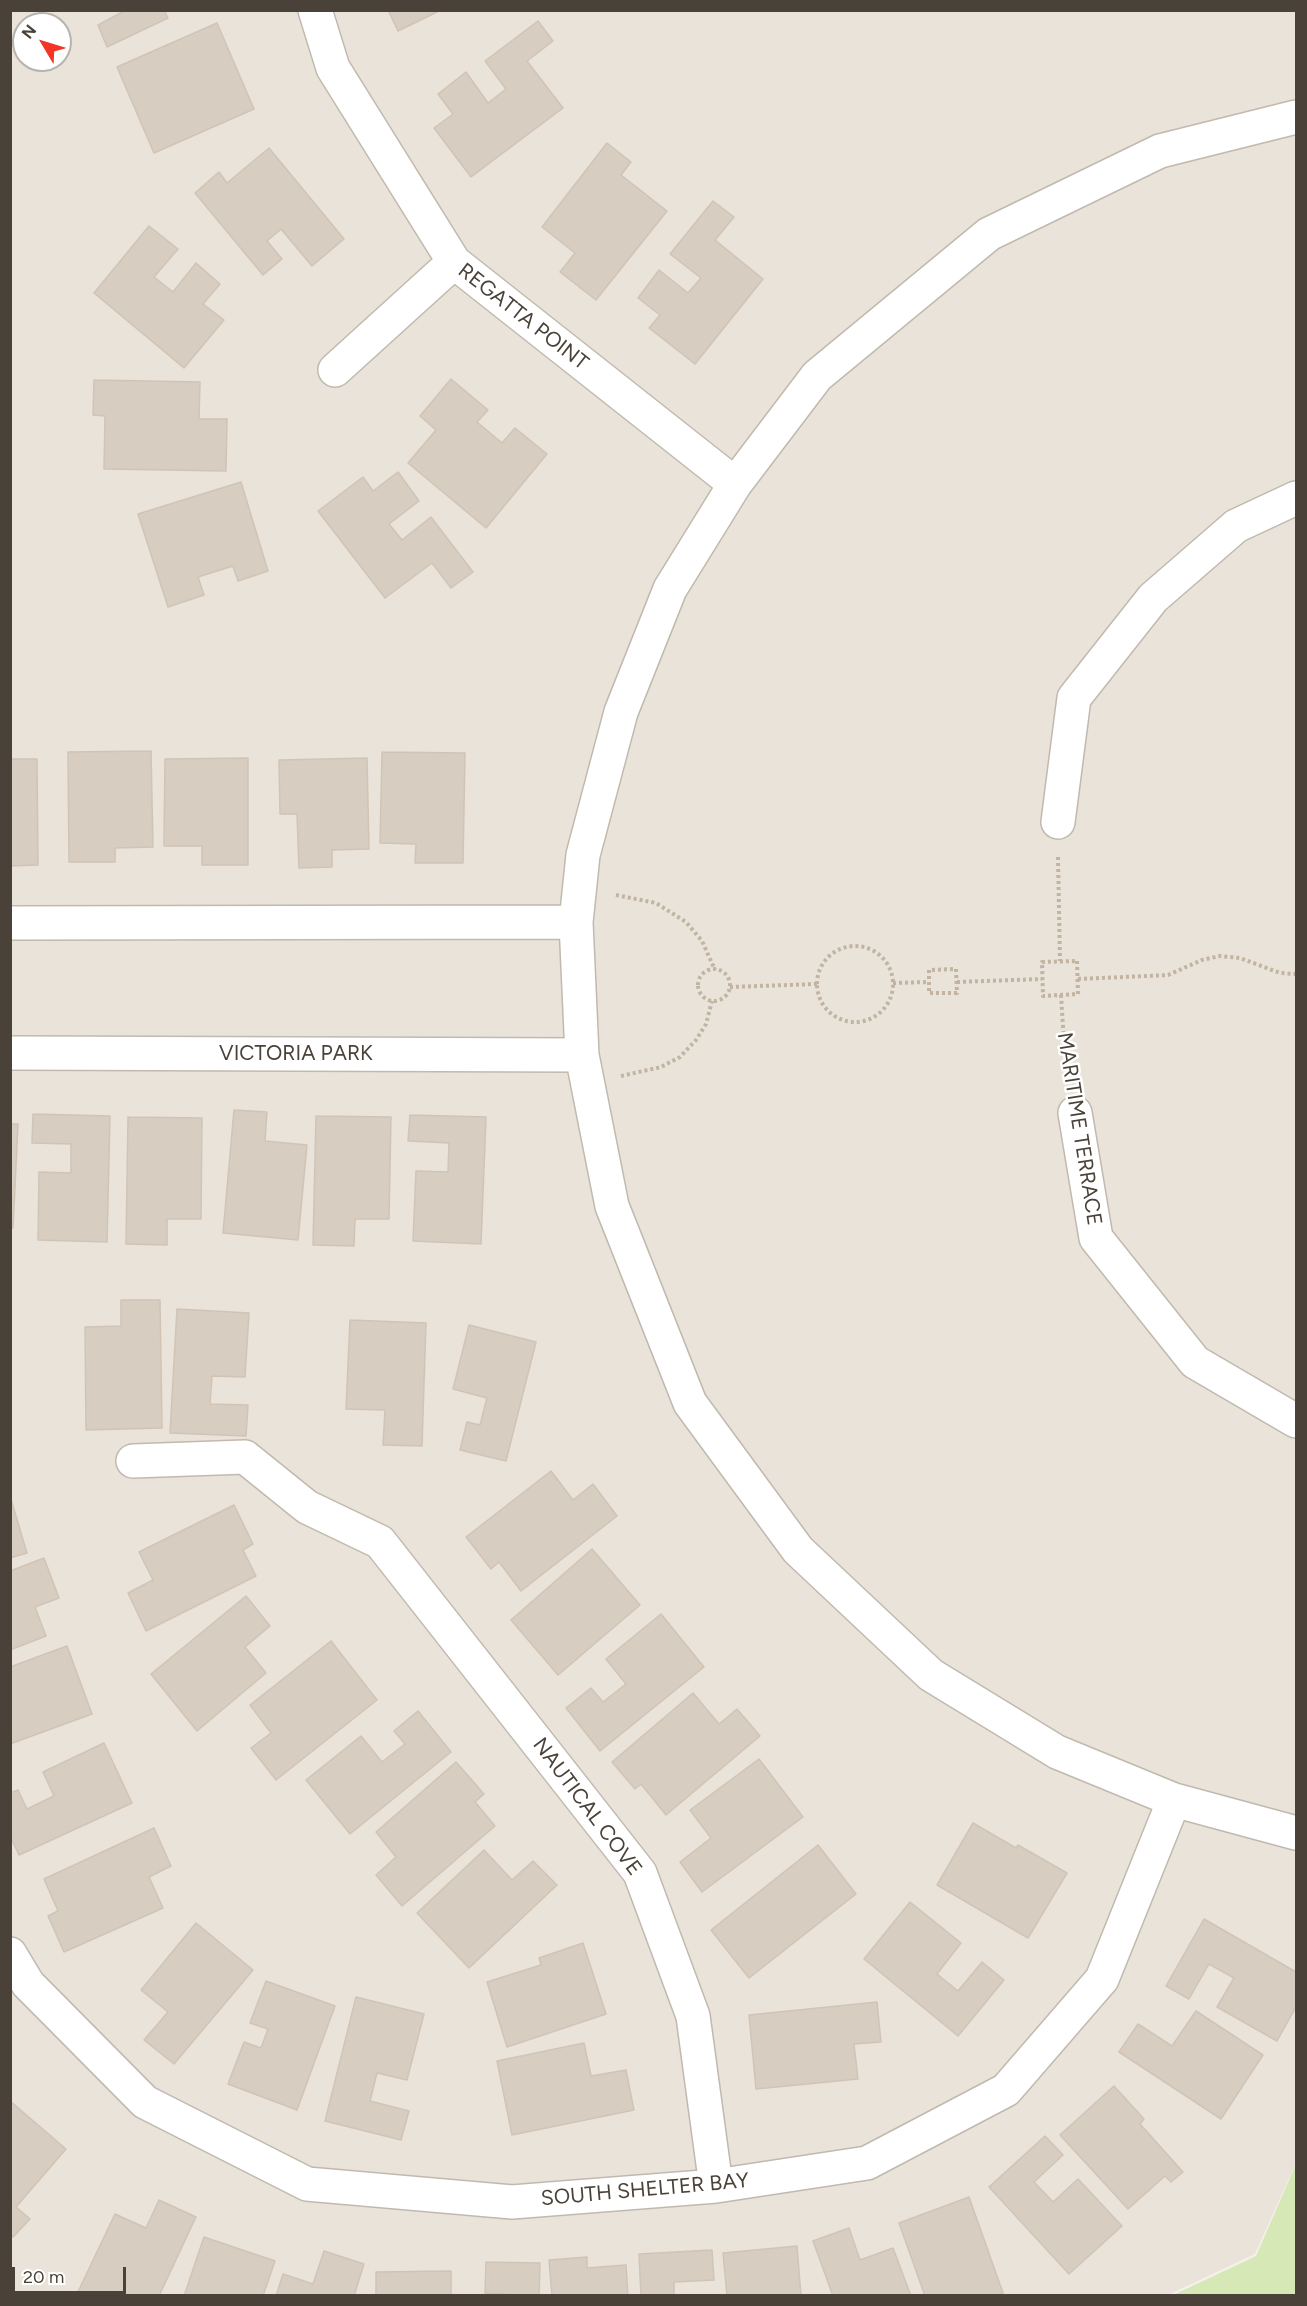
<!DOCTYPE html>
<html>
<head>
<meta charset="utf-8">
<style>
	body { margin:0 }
	#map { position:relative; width:1307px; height:2306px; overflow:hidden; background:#f5f2ec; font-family:Figtree,sans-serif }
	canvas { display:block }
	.frame { position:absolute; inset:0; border:12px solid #4a4239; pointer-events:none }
	.north { position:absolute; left:12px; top:12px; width:60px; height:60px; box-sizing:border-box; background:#fff; border:2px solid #b7b3b0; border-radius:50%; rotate:308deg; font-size:16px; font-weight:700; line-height:24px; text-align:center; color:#4a4239 }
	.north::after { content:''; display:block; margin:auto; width:21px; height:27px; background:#f43424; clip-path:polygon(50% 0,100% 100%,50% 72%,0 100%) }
	.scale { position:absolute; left:12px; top:2267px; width:114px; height:27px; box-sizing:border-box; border:3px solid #4a4239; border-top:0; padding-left:8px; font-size:18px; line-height:21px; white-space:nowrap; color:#4a4239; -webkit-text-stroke:4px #fff; paint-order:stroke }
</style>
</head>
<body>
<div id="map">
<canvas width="1307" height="2306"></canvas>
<div class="frame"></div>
<div class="north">N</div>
<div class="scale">20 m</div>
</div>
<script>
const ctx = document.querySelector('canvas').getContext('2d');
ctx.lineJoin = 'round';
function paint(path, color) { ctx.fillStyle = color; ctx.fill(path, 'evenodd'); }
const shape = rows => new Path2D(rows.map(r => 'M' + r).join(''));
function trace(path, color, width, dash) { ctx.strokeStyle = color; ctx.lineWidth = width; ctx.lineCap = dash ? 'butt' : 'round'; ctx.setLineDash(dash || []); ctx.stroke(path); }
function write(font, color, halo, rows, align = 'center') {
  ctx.font = font + ' Figtree,sans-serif'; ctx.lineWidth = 5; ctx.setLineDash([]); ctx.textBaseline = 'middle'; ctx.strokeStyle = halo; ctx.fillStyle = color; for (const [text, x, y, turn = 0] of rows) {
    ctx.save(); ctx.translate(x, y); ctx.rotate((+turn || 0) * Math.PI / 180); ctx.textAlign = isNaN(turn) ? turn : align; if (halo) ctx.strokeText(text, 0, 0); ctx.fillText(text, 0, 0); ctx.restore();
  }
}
const residential = shape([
	[11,11,1296,11,1296,2163,1255,2254,1166,2296,11,2296],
	[24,24,60,24,60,60,24,60]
]);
const green = shape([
	[1296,2164,1296,2295,1173,2295,1256,2256]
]);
const building = shape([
	[164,10,168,18,107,47,98,25,126,10,164,10],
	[388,10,441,10,398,31,388,10],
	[538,21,553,41,527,61,563,108,471,177,434,128,453,114,438,94,466,72,488,103,506,89,485,61,538,21],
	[217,23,254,109,154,153,117,67,217,23],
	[607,143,631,162,621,175,667,211,596,300,560,272,575,253,542,227,607,143],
	[269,148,344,239,312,266,281,229,267,241,282,259,263,275,195,193,219,172,227,183,269,148],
	[713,201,734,217,715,240,763,279,695,364,649,328,660,315,638,298,659,270,688,293,701,278,670,254,713,201],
	[149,226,178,249,154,277,173,292,196,263,220,284,203,304,224,320,184,368,94,293,149,226],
	[451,379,488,410,477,422,502,443,515,428,547,454,486,528,408,463,436,430,420,416,451,379],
	[94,380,200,382,199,419,227,419,226,471,104,469,105,416,93,415,94,380],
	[398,472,419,501,389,524,402,540,431,517,473,572,451,588,432,563,385,598,318,511,363,477,373,491,398,472],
	[241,482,268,571,238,581,233,566,198,577,204,595,168,607,138,514,241,482],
	[151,751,153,847,115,848,115,862,69,862,68,752,151,751],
	[382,752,465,753,463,863,415,863,416,844,380,843,382,752],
	[248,758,248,865,202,865,202,846,164,846,165,759,248,758],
	[367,758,369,849,332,850,332,867,299,868,297,814,280,814,279,760,367,758],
	[10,759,37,759,38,865,10,866,10,759],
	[234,1110,267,1112,265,1141,307,1145,298,1240,223,1233,234,1110],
	[33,1114,110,1116,107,1242,38,1240,39,1172,71,1173,71,1144,32,1143,33,1114],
	[410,1115,486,1117,481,1244,413,1241,416,1171,448,1172,449,1143,408,1141,410,1115],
	[316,1116,391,1117,389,1219,355,1219,354,1246,313,1245,316,1116],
	[128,1117,202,1118,201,1219,167,1219,167,1245,126,1244,128,1117],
	[10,1124,18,1124,13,1228,10,1228,10,1124],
	[121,1300,160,1300,162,1428,86,1430,85,1327,121,1326,121,1300],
	[177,1309,249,1313,245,1377,212,1376,210,1404,248,1405,246,1436,170,1433,177,1309],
	[350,1320,426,1323,422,1446,383,1445,385,1410,346,1409,350,1320],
	[469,1325,536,1342,506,1461,460,1450,467,1422,480,1425,487,1398,453,1389,469,1325],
	[551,1471,573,1500,593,1484,617,1516,521,1591,499,1562,491,1569,466,1537,551,1471],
	[10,1496,27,1553,10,1558,10,1496],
	[234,1505,253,1544,243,1550,256,1576,146,1631,128,1593,153,1580,139,1552,234,1505],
	[592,1549,640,1605,558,1675,511,1620,592,1549],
	[44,1558,59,1598,35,1607,46,1636,10,1650,10,1571,44,1558],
	[246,1596,270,1626,245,1647,266,1673,197,1731,151,1674,246,1596],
	[661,1614,704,1667,600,1751,566,1708,591,1688,603,1702,626,1684,606,1659,661,1614],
	[331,1641,377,1700,276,1780,251,1748,271,1733,250,1705,331,1641],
	[67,1646,92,1714,10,1744,10,1667,67,1646],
	[693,1693,719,1724,737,1709,760,1736,666,1815,641,1784,635,1789,612,1762,693,1693],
	[418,1711,451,1752,350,1834,306,1780,361,1736,382,1762,405,1744,394,1731,418,1711],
	[104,1743,132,1803,19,1855,10,1836,10,1793,18,1790,27,1809,54,1796,43,1772,104,1743],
	[759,1759,803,1817,702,1892,680,1862,711,1838,690,1810,759,1759],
	[456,1762,484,1794,475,1802,495,1826,402,1906,376,1875,396,1857,376,1832,456,1762],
	[973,1823,1016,1848,1018,1845,1067,1873,1028,1938,937,1885,973,1823],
	[154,1828,171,1866,149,1877,163,1908,64,1952,48,1916,58,1911,44,1879,154,1828],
	[818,1845,856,1894,749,1978,711,1930,818,1845],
	[484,1850,512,1880,533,1861,557,1885,469,1968,417,1913,484,1850],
	[910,1902,961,1943,937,1974,958,1991,982,1962,1004,1980,958,2036,864,1959,910,1902],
	[1204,1919,1296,1972,1296,2007,1277,2041,1217,2007,1234,1978,1209,1964,1189,1999,1166,1986,1204,1919],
	[196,1923,253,1970,174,2064,144,2040,168,2012,141,1990,196,1923],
	[583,1943,606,2014,507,2047,487,1982,541,1965,539,1958,583,1943],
	[266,1981,335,2006,297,2110,228,2084,244,2042,261,2048,268,2029,250,2023,266,1981],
	[356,1997,424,2014,407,2080,377,2073,370,2101,409,2111,401,2140,325,2121,356,1997],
	[877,2002,881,2042,854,2044,858,2079,756,2089,749,2015,877,2002],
	[1196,2011,1263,2055,1221,2119,1119,2052,1138,2024,1172,2046,1196,2011],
	[584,2043,591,2076,626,2070,634,2110,512,2135,497,2061,584,2043],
	[1114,2086,1144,2119,1140,2124,1183,2172,1171,2182,1165,2176,1128,2209,1060,2135,1114,2086],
	[10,2101,66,2149,16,2207,30,2219,13,2237,10,2235,10,2101],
	[1045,2136,1063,2155,1034,2182,1053,2202,1078,2179,1122,2226,1069,2274,989,2187,1045,2136],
	[969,2197,1003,2293,997,2296,925,2296,899,2223,969,2197],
	[159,2200,196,2217,159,2296,76,2296,115,2214,146,2228,159,2200],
	[849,2228,860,2260,893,2248,911,2296,833,2296,813,2241,849,2228],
	[204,2237,275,2261,263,2296,184,2296,204,2237],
	[797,2246,801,2296,727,2296,723,2253,797,2246],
	[712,2250,714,2280,674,2282,674,2296,641,2296,639,2254,712,2250],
	[324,2251,364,2264,354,2296,276,2296,283,2274,313,2284,324,2251],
	[587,2257,587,2268,626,2265,628,2296,552,2296,549,2260,587,2257],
	[486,2262,540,2263,539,2296,485,2293,486,2262],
	[451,2271,451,2296,376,2296,376,2272,451,2271]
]);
const path = shape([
	[1058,857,1060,961],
	[616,895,656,903,686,922,702,941,715,970],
	'817 984a38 38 0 1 1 76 0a38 38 0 1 1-76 0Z',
	[1077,961,1078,994,1043,996,1042,962,1077,961],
	[956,969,957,993,929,993,929,970,956,969],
	'698 985a16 16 0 1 1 32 0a16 16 0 1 1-32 0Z',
	[1078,979,1168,975,1202,960,1220,956,1240,958,1280,973,1296,974],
	[957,982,1042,979],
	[893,983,929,982],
	[730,987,817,984],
	[1061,995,1063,1027,1070,1079],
	[621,1076,661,1067,680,1057,696,1040,706,1024,712,1001]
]);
const minor = shape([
	[315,10,333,68,454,262,735,484],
	[1296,117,1160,151,989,234,817,376,735,484,670,589,621,712,583,855,576,922,582,1055,612,1206,690,1403,798,1550,931,1675,1057,1752,1174,1800,1296,1833],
	[335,370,454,262],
	[1058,822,1074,698,1153,598,1236,526,1296,498],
	[10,923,576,922],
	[10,1053,582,1055],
	[1075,1113,1096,1238,1195,1362,1296,1421],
	[133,1461,245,1457,307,1507,380,1542,640,1873,693,2016,716,2186],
	[10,1954,28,1984,145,2102,307,2184,512,2202,716,2186,867,2163,1006,2090,1102,1979,1174,1800]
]);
const streetNames = [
	["REGATTA POINT",523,317,38],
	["VICTORIA PARK",296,1054],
	["MARITIME TERRACE",1079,1129,81],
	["NAUTICAL COVE",587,1807,53],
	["SOUTH SHELTER BAY",645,2190,-5]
];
paint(residential, '#e9e3da');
paint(green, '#d5e8b6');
paint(building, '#d7cdc1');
trace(building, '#d2c4b5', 1.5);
trace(minor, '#c1b9ae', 36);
trace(path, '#c2b4a0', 4, [3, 3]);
trace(minor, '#fff', 33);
write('21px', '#4a4239', '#fff', streetNames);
</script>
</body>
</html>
